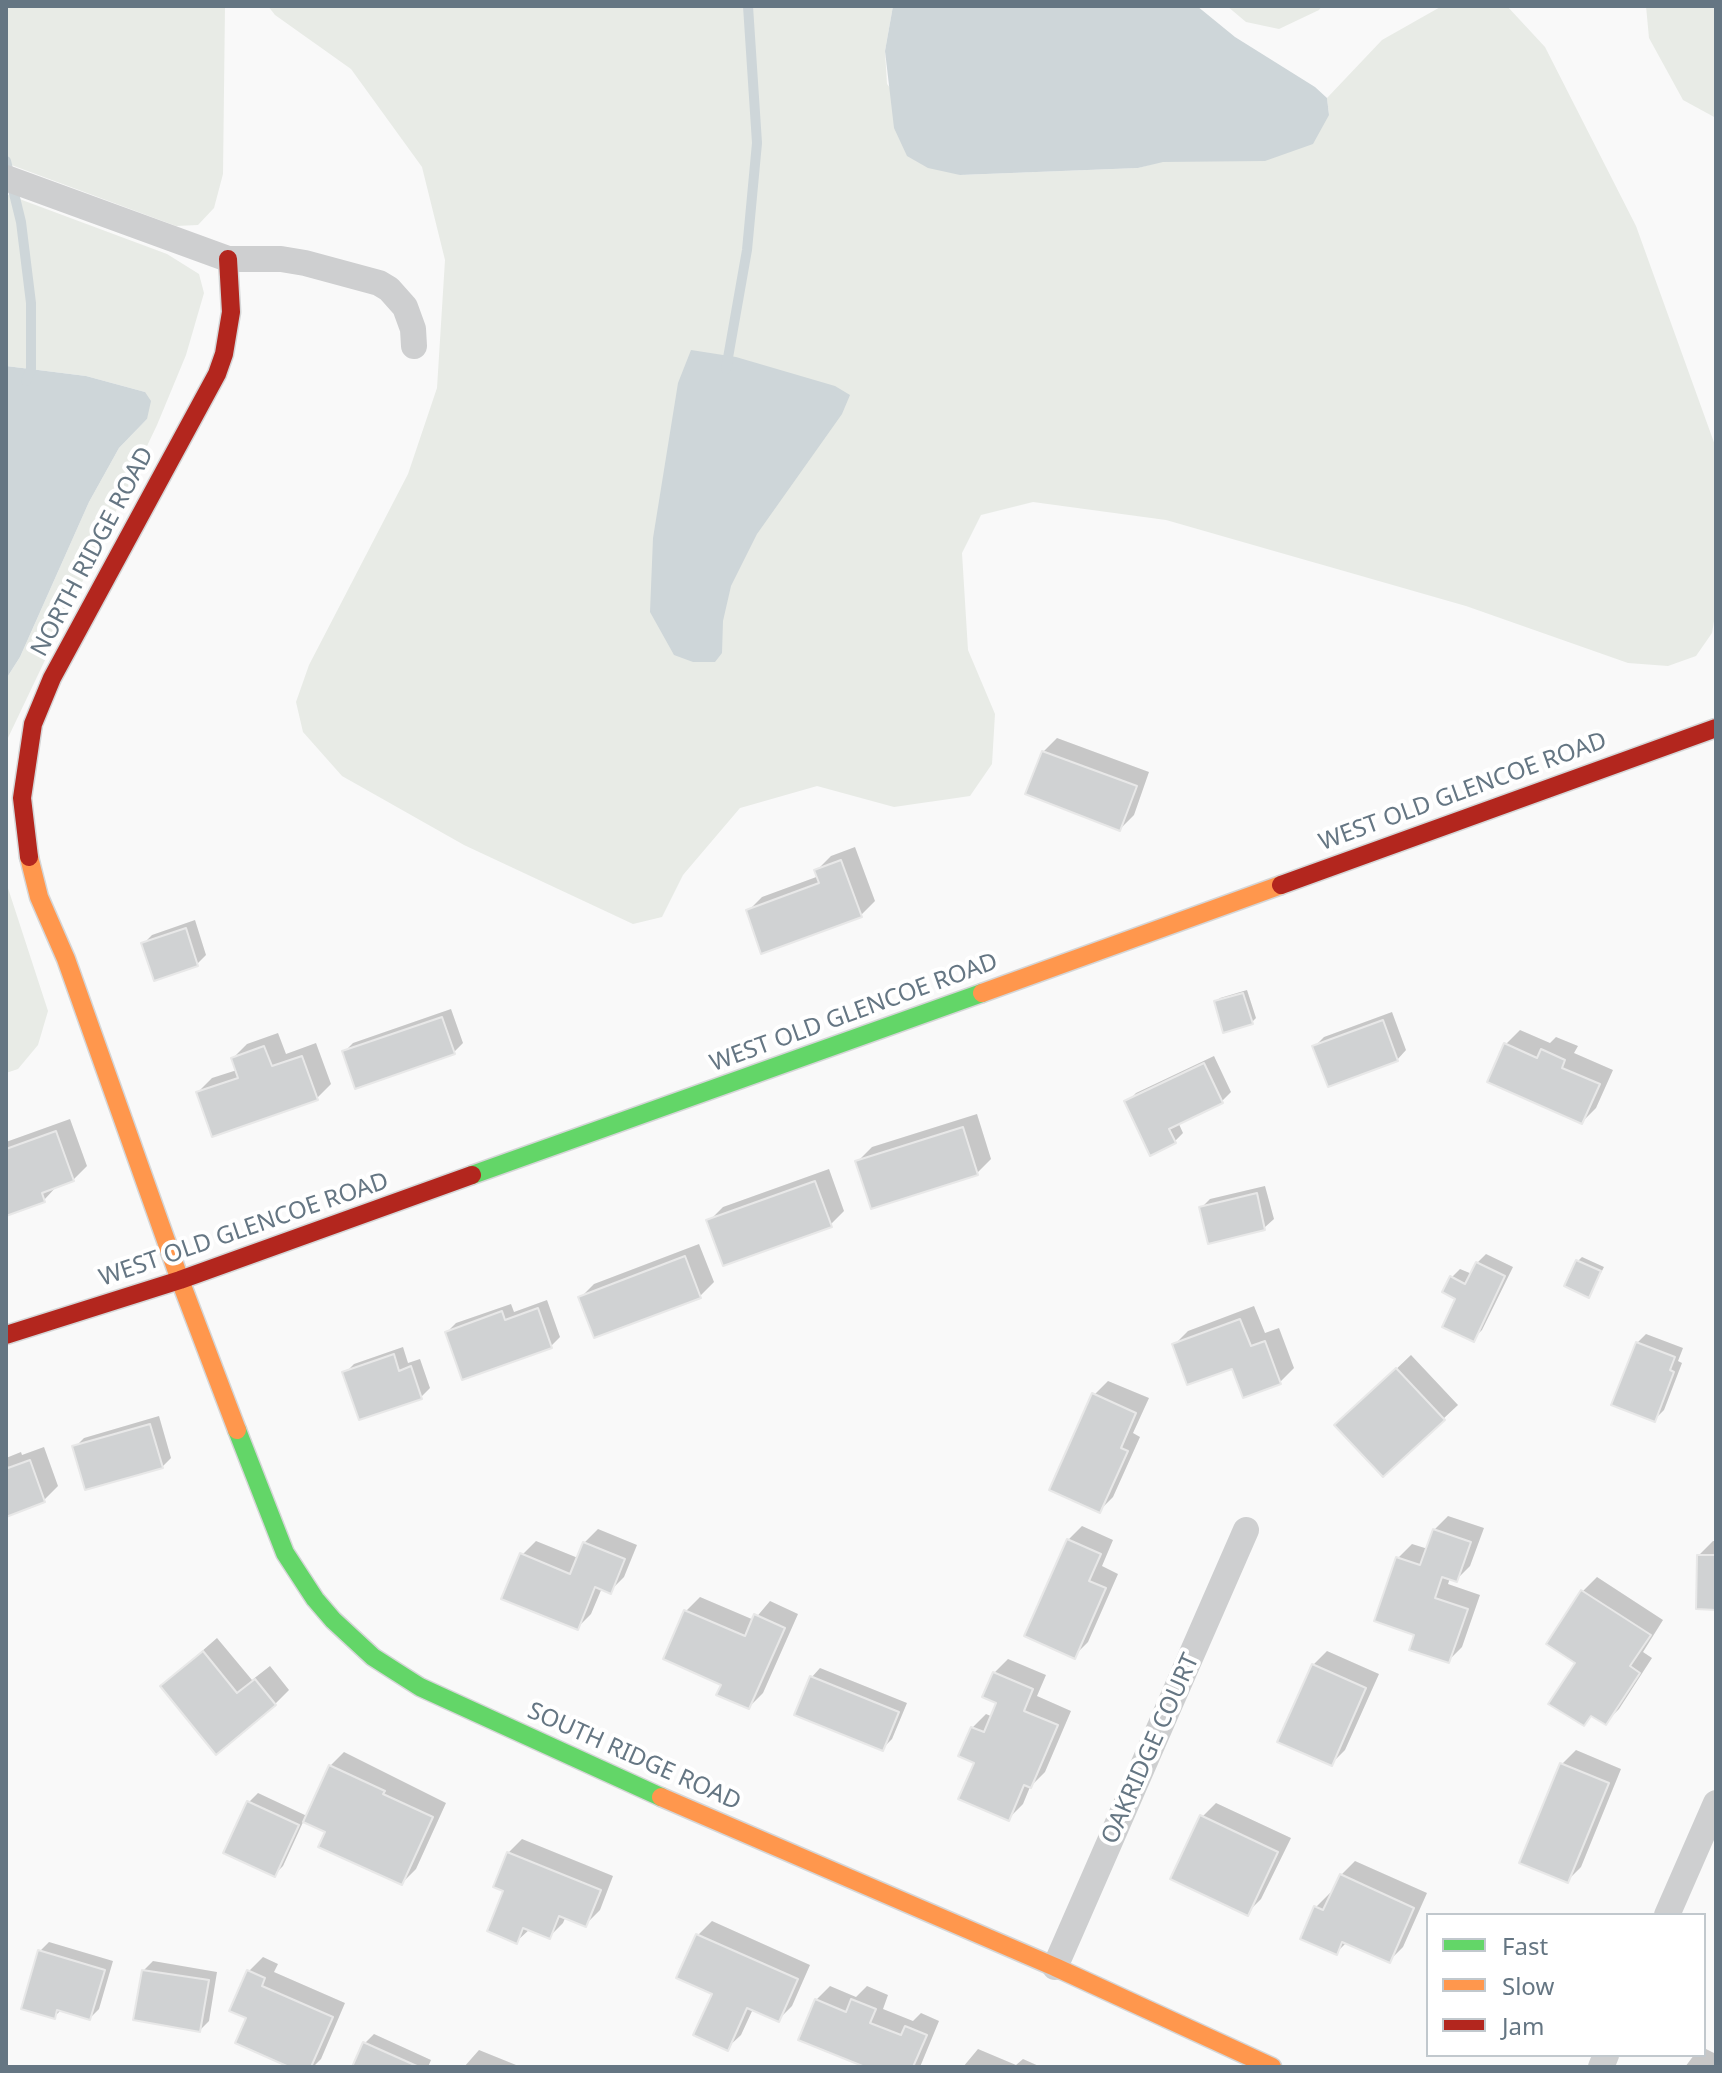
<!DOCTYPE html>
<html>
<head>
<meta charset="utf-8">
<style>
	body { margin:0 }
	#map { position:relative; width:1722px; height:2073px; overflow:hidden; background:#f9f9f9; font-family:"Noto Sans",sans-serif }
	canvas { display:block }
	.frame { position:absolute; inset:0; border:8px solid #657683; pointer-events:none }
	.legend { position:absolute; left:1426px; top:1913px; width:280px; height:144px; box-sizing:border-box; background:#fff; border:2px solid #c1c8cd; margin:0; padding:10px 14px; list-style:none; font-size:24px; color:#657683 }
	.legend li { display:flex; align-items:center; gap:16px; height:40px }
	.legend b { width:40px; border:2px solid #c1c8cd }
</style>
</head>
<body>
<div id="map">
<canvas width="1722" height="2073"></canvas>
<div class="frame"></div>
<ul class="legend">
<li><b style="height:10px;background:#63d668"></b>Fast</li>
<li><b style="height:10px;background:#ff974d"></b>Slow</li>
<li><b style="height:10px;background:#b3261e"></b>Jam</li>
</ul>
</div>
<script>
const ctx = document.querySelector('canvas').getContext('2d');
ctx.lineJoin = 'round';
function paint(path, color) { ctx.fillStyle = color; ctx.fill(path, 'evenodd'); }
const shape = rows => new Path2D(rows.map(r => 'M' + r).join(''));
function trace(path, color, width, dash) { ctx.strokeStyle = color; ctx.lineWidth = width; ctx.lineCap = dash ? 'butt' : 'round'; ctx.setLineDash(dash || []); ctx.stroke(path); }
function write(font, color, halo, rows, align = 'center') {
  ctx.font = font + ' "Noto Sans",sans-serif'; ctx.lineWidth = 8; ctx.setLineDash([]); ctx.textBaseline = 'middle'; ctx.strokeStyle = halo; ctx.fillStyle = color; for (const [text, x, y, turn = 0] of rows) {
    ctx.save(); ctx.translate(x, y); ctx.rotate((+turn || 0) * Math.PI / 180); ctx.textAlign = isNaN(turn) ? turn : align; if (halo) ctx.strokeText(text, 0, 0); ctx.fillText(text, 0, 0); ctx.restore();
  }
}
const green = shape([
	[6,6,225,6,223,174,214,208,198,225,176,226,6,163],
	[268,6,893,6,885,51,887,84,960,175,1138,168,1329,115,1327,98,1382,40,1442,6,1507,6,1545,47,1636,226,1716,448,1716,609,1712,633,1696,656,1668,666,1628,663,1466,606,1166,520,1033,502,981,515,962,553,968,650,995,714,992,764,970,796,894,807,817,786,740,808,683,875,662,917,633,924,464,845,342,776,303,732,296,702,309,665,408,474,437,388,445,260,422,167,351,69,275,15],
	[1227,6,1322,6,1319,10,1279,29,1246,22],
	[1646,6,1716,6,1716,118,1683,100,1649,38],
	[6,194,167,254,199,274,204,293,186,355,157,425,6,742,6,679,20,657,89,502,119,448,147,419,145,392,86,376,6,366],
	[6,882,48,1011,38,1045,18,1069,6,1073]
]);
const water = shape([
	[893,6,1197,6,1235,37,1315,87,1327,98,1329,115,1313,144,1265,161,1163,162,1138,168,960,175,928,168,907,156,894,128,885,51],
	[691,350,736,357,835,386,850,395,842,414,757,534,731,586,723,621,722,653,715,662,693,662,674,655,650,612,653,538,678,383],
	[6,366,86,376,145,392,151,401,147,419,119,448,89,502,20,657,6,679]
]);
const shadow = shape([
	[1057,738,1149,772,1134,815,1120,829,1043,752],
	[855,847,875,901,861,915,748,911,762,897,819,876,817,870,831,856],
	[195,920,206,955,197,964,143,944,152,935],
	[1247,990,1256,1018,1252,1022,1216,1002,1220,998],
	[451,1009,463,1043,454,1052,344,1052,353,1043],
	[1392,1012,1406,1050,1397,1060,1315,1046,1324,1037],
	[1520,1030,1550,1043,1556,1037,1578,1046,1574,1053,1613,1070,1596,1108,1582,1122,1506,1044],
	[278,1033,286,1054,316,1043,331,1084,317,1098,198,1092,212,1078,237,1070,233,1058,247,1044],
	[1214,1056,1231,1092,1222,1101,1178,1122,1183,1133,1174,1142,1127,1102,1136,1093],
	[977,1114,991,1159,977,1173,858,1161,872,1147],
	[70,1119,87,1166,73,1180,58,1185,44,1200,6,1214,6,1142],
	[829,1169,844,1211,830,1225,709,1221,723,1207],
	[1265,1186,1274,1219,1264,1228,1201,1208,1210,1199],
	[699,1244,714,1282,700,1296,580,1298,594,1284],
	[1486,1254,1513,1267,1482,1330,1473,1339,1451,1278,1460,1269,1472,1274,1477,1263],
	[1582,1257,1604,1267,1589,1296,1578,1261],
	[547,1300,560,1337,551,1346,447,1332,456,1323,511,1304,514,1312],
	[1254,1306,1265,1333,1279,1328,1294,1368,1280,1382,1174,1345,1188,1331],
	[1646,1334,1683,1348,1678,1361,1682,1363,1664,1410,1655,1419,1637,1343],
	[403,1347,408,1363,420,1359,430,1388,421,1397,345,1373,354,1364],
	[1411,1355,1458,1405,1383,1475,1351,1412],
	[1108,1381,1149,1398,1133,1433,1140,1437,1113,1497,1099,1511,1094,1395],
	[159,1416,171,1458,162,1467,75,1447,84,1438],
	[44,1447,58,1486,44,1500,6,1515,6,1458,21,1452,22,1455],
	[1448,1516,1484,1528,1470,1566,1456,1580,1450,1578,1448,1584,1480,1595,1462,1647,1448,1661,1417,1634,1398,1558,1412,1544,1428,1549,1434,1530],
	[1082,1526,1113,1540,1102,1566,1118,1574,1088,1642,1074,1656,1068,1540],
	[598,1529,637,1545,624,1577,610,1591,602,1588,591,1614,577,1628,522,1555,536,1541,578,1558,584,1543],
	[1713,1541,1716,1541,1716,1608,1699,1555],
	[1597,1577,1663,1620,1643,1652,1652,1658,1619,1709,1605,1723,1593,1714,1583,1724,1578,1662,1549,1644,1583,1591],
	[700,1597,754,1620,770,1601,798,1614,763,1693,749,1707,723,1684,686,1611],
	[217,1638,252,1680,270,1666,289,1690,275,1704,162,1686],
	[1327,1651,1379,1674,1345,1750,1331,1764,1313,1665],
	[1008,1659,1046,1675,1037,1696,1071,1711,1045,1772,1030,1787,1023,1804,1009,1818,976,1762,972,1728,986,1714,993,1717,999,1702,994,1673],
	[820,1668,907,1703,892,1739,883,1748,811,1678],
	[1576,1750,1621,1769,1581,1867,1567,1881,1562,1764],
	[344,1752,446,1803,416,1869,402,1883,328,1831,304,1820,283,1866,274,1875,249,1802,258,1793,307,1816,330,1766],
	[1216,1803,1291,1838,1261,1899,1247,1913,1202,1817],
	[522,1839,613,1876,600,1910,586,1924,566,1916,563,1923,549,1937,530,1929,517,1941,505,1889,508,1853],
	[1355,1861,1427,1893,1403,1947,1389,1961,1347,1942,1336,1953,1316,1907,1330,1893,1333,1894,1341,1875],
	[712,1921,810,1965,792,2006,778,2020,753,2009,741,2035,727,2048,698,1935],
	[49,1942,113,1961,99,2009,90,2018,61,2010,54,2017,40,1951],
	[263,1957,278,1964,274,1972,345,2003,321,2059,313,2067,294,2067,249,2017,249,1971],
	[153,1961,217,1972,209,2021,200,2030,144,1970],
	[830,1986,856,1997,867,1986,888,1995,883,2009,913,2021,921,2013,939,2021,920,2067,870,2067,816,2000],
	[374,2034,431,2060,428,2067,354,2067,365,2043],
	[1704,2048,1716,2054,1716,2067,1685,2067,1694,2055,1704,2055],
	[978,2049,1016,2065,1023,2059,1041,2067,963,2067],
	[479,2050,521,2067,464,2067]
]);
const stream = shape([
	[6,161,21,222,31,303,31,369,26,381],
	[726,369,747,250,757,143,748,6]
]);
const building = shape([
	[1042,751,1137,786,1120,831,1025,794,1042,751],
	[841,860,862,917,761,954,746,910,819,883,814,870,841,860],
	[186,928,198,966,154,981,141,943,186,928],
	[1243,993,1253,1024,1223,1033,1214,1001,1243,993],
	[442,1017,455,1054,355,1089,342,1051,442,1017],
	[1383,1020,1398,1061,1328,1087,1312,1046,1383,1020],
	[1504,1043,1537,1058,1541,1049,1565,1060,1562,1068,1600,1084,1582,1124,1487,1082,1504,1043],
	[264,1046,272,1066,302,1056,318,1100,212,1137,196,1092,238,1078,231,1058,264,1046],
	[1204,1063,1223,1103,1169,1129,1176,1143,1150,1156,1124,1101,1204,1063],
	[963,1127,978,1175,871,1209,855,1161,963,1127],
	[56,1131,74,1181,42,1193,45,1202,6,1216,6,1149,56,1131],
	[815,1181,832,1227,723,1266,706,1220,815,1181],
	[1257,1193,1265,1230,1208,1244,1199,1207,1257,1193],
	[685,1256,701,1298,594,1338,578,1297,685,1256],
	[1576,1260,1601,1271,1589,1298,1564,1286,1576,1260],
	[1476,1262,1505,1276,1474,1342,1442,1327,1455,1299,1442,1292,1450,1276,1465,1284,1476,1262],
	[538,1308,552,1348,462,1380,445,1332,502,1311,505,1320,538,1308],
	[1240,1319,1251,1346,1265,1341,1281,1384,1243,1398,1232,1369,1187,1385,1172,1344,1240,1319],
	[1636,1342,1675,1357,1670,1370,1674,1372,1655,1422,1611,1405,1636,1342],
	[394,1354,399,1371,411,1366,422,1399,359,1420,342,1372,394,1354],
	[1396,1368,1445,1420,1383,1477,1334,1425,1396,1368],
	[1092,1393,1136,1413,1121,1448,1128,1451,1100,1513,1049,1490,1092,1393],
	[150,1424,163,1468,85,1490,72,1446,150,1424],
	[30,1460,45,1502,6,1517,6,1465,8,1468,30,1460],
	[1433,1529,1471,1542,1457,1582,1442,1577,1435,1598,1468,1609,1449,1663,1409,1650,1414,1635,1374,1621,1396,1557,1420,1565,1433,1529],
	[1067,1539,1101,1554,1089,1581,1106,1588,1075,1659,1024,1636,1067,1539],
	[583,1542,625,1559,611,1594,595,1587,578,1630,501,1599,520,1553,570,1574,583,1542],
	[1697,1555,1716,1555,1716,1610,1696,1609,1697,1555],
	[1581,1590,1651,1635,1630,1666,1640,1673,1606,1725,1591,1716,1584,1726,1548,1704,1575,1663,1546,1644,1581,1590],
	[684,1610,745,1636,754,1614,785,1628,749,1709,716,1695,721,1685,663,1659,684,1610],
	[203,1651,237,1693,255,1679,276,1705,216,1755,160,1686,203,1651],
	[1312,1664,1366,1688,1332,1766,1277,1742,1312,1664],
	[993,1672,1033,1689,1024,1711,1058,1725,1031,1788,1024,1785,1009,1821,958,1799,974,1763,958,1756,971,1727,984,1732,996,1703,982,1697,993,1672],
	[810,1676,899,1712,883,1751,794,1715,810,1676],
	[1560,1763,1609,1783,1568,1883,1519,1863,1560,1763],
	[329,1765,385,1791,383,1794,433,1817,402,1885,318,1847,325,1832,303,1822,329,1765],
	[247,1801,299,1825,275,1877,223,1853,247,1801],
	[1200,1815,1278,1852,1248,1916,1170,1879,1200,1815],
	[507,1852,601,1890,586,1927,559,1916,550,1939,523,1928,517,1944,487,1931,503,1891,493,1887,507,1852],
	[1340,1874,1414,1908,1390,1963,1342,1942,1337,1955,1300,1939,1314,1906,1323,1910,1340,1874],
	[696,1934,798,1979,779,2022,747,2008,728,2051,693,2035,712,1994,676,1978,696,1934],
	[38,1950,105,1970,90,2020,57,2010,55,2019,21,2009,38,1950],
	[142,1970,209,1980,200,2032,133,2020,142,1970],
	[247,1970,265,1978,262,1986,333,2017,311,2067,289,2067,235,2043,246,2018,229,2011,247,1970],
	[815,1999,846,2012,851,1999,876,2009,870,2023,901,2035,905,2026,927,2035,913,2067,865,2067,798,2040,815,1999],
	[363,2042,419,2067,352,2067,363,2042]
]);
const street = shape([
	[6,178,228,259,281,259,305,263,379,283,389,289,405,307,413,329,414,346],
	[1667,1915,1716,1803],
	[1055,1967,1246,1530],
	[1601,2067,1606,2055]
]);
const fast = shape([
	[472,1175,982,993],
	[237,1430,285,1553,315,1599,333,1620,373,1657,420,1687,661,1797]
]);
const slow = shape([
	[29,857,39,897,66,959,180,1280,237,1430],
	[982,993,1281,885],
	[661,1797,1055,1967,1272,2067]
]);
const jam = shape([
	[29,857,22,798,33,724,52,678,217,374,224,354,231,312,228,259],
	[1281,885,1716,728],
	[6,1335,180,1280,472,1175]
]);
const streetNames = [
	["NORTH RIDGE ROAD",93,552,-62],
	["WEST OLD GLENCOE ROAD",1463,792,-20],
	["WEST OLD GLENCOE ROAD",854,1013,-20],
	["WEST OLD GLENCOE ROAD",244,1230,-19],
	["OAKRIDGE COURT",1151,1749,-66],
	["SOUTH RIDGE ROAD",634,1757,24]
];
paint(green, '#e8ebe6');
paint(water, '#ced6d9');
paint(shadow, '#0003');
trace(stream, '#ced6d9', 10);
paint(building, '#d0d2d3');
trace(building, '#e8e8e8', 2);
trace(fast, '#d5d6d7', 21);
trace(slow, '#d5d6d7', 21);
trace(jam, '#d5d6d7', 21);
trace(street, '#cecfd0', 26);
trace(fast, '#63d668', 18);
trace(slow, '#ff974d', 18);
trace(jam, '#b3261e', 18);
write('24px', '#657683', '#fff', streetNames);
</script>
</body>
</html>
